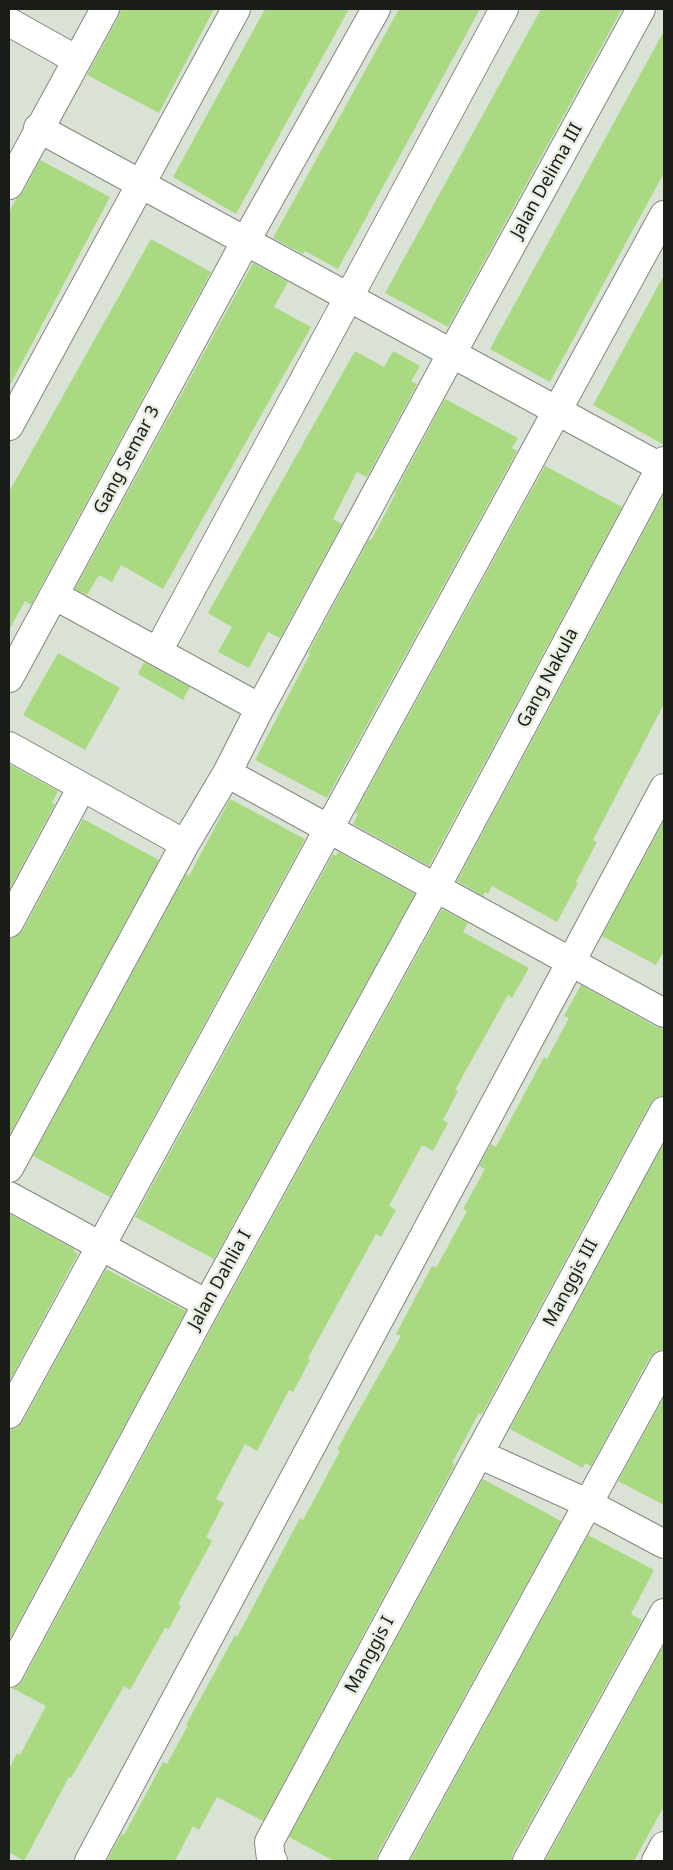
<!DOCTYPE html>
<html>
<head>
<meta charset="utf-8">
<style>
	body { margin:0 }
	#map { position:relative; width:673px; height:1870px; overflow:hidden; background:#dae2d5; font-family:"Noto Sans",sans-serif }
	canvas { display:block }
	.frame { position:absolute; inset:0; border:10px solid #191c17; pointer-events:none }
</style>
</head>
<body>
<div id="map">
<canvas width="673" height="1870"></canvas>
<div class="frame"></div>
</div>
<script>
const ctx = document.querySelector('canvas').getContext('2d');
ctx.lineJoin = 'round';
function paint(path, color) { ctx.fillStyle = color; ctx.fill(path, 'evenodd'); }
const shape = rows => new Path2D(rows.map(r => 'M' + r).join(''));
function trace(path, color, width, dash) { ctx.strokeStyle = color; ctx.lineWidth = width; ctx.lineCap = dash ? 'butt' : 'round'; ctx.setLineDash(dash || []); ctx.stroke(path); }
function write(font, color, halo, rows, align = 'center') {
  ctx.font = font + ' "Noto Sans",sans-serif'; ctx.lineWidth = 5; ctx.setLineDash([]); ctx.textBaseline = 'middle'; ctx.strokeStyle = halo; ctx.fillStyle = color; for (const [text, x, y, turn = 0] of rows) {
    ctx.save(); ctx.translate(x, y); ctx.rotate((+turn || 0) * Math.PI / 180); ctx.textAlign = isNaN(turn) ? turn : align; if (halo) ctx.strokeText(text, 0, 0); ctx.fillText(text, 0, 0); ctx.restore();
  }
}
const building = shape([
	[121,9,214,9,159,113,87,75,119,16],
	[265,9,349,9,236,214,173,177],
	[399,9,480,9,338,269,305,251,303,254,273,238],
	[541,9,622,9,448,327,385,293],
	[664,31,664,173,550,382,490,349],
	[40,160,110,197,9,387,9,213,16,199,23,192],
	[151,239,211,272,31,605,25,601,9,630,9,492],
	[253,263,288,282,274,307,311,327,163,589,121,565,112,582,99,575,87,595,75,589],
	[664,275,664,445,593,405],
	[355,351,384,367,393,351,420,366,411,381,417,384,367,477,357,472,333,519,342,524,280,638,268,632,249,668,218,652,232,627,208,613],
	[445,399,518,438,512,448,517,451,327,798,255,760,310,654,308,653,369,539,371,540,384,516,396,492,395,492],
	[545,466,622,507,429,866,353,824,358,814,355,813],
	[664,494,664,704,593,840,597,842,576,882,578,883,557,922,492,886,488,894,485,892,483,896,457,881],
	[58,653,120,688,85,750,23,715],
	[144,662,190,687,183,700,138,674],
	[9,764,58,791,52,803,55,804,9,890],
	[230,799,305,839,110,1197,33,1156,186,874,189,876],
	[83,819,159,860,9,1136,9,939,17,936,23,930],
	[664,821,664,951,656,965,602,936],
	[338,852,415,894,214,1259,135,1217,333,854,336,856],
	[442,909,468,923,463,932,529,968,512,998,508,995,455,1090,458,1091,443,1120,448,1123,433,1151,422,1145,389,1206,396,1210,381,1237,376,1234,308,1358,310,1360,293,1392,289,1390,257,1451,245,1444,216,1499,224,1503,206,1537,212,1541,178,1604,181,1606,169,1629,165,1628,130,1690,124,1686,71,1778,69,1777,24,1861,9,1852,9,1769,17,1753,20,1755,46,1706,12,1688,18,1686,23,1680,221,1311],
	[581,985,656,1027,664,1029,664,1095,656,1098,650,1104,482,1414,479,1413,467,1435,452,1463,455,1464,263,1821,217,1797,199,1830,193,1826,175,1861,107,1861,122,1833,124,1835,163,1762,167,1764,188,1725,186,1725,235,1635,237,1637,300,1518,303,1520,340,1451,337,1450,350,1426,401,1336,396,1334,415,1298,432,1266,436,1268,467,1211,463,1209,485,1169,479,1166,491,1144,496,1147,544,1057,547,1059,569,1018,564,1016],
	[664,1143,664,1349,656,1351,650,1357,591,1466,585,1463,583,1468,510,1429],
	[9,1214,74,1249,73,1251,78,1254,9,1382],
	[106,1269,186,1311,9,1640,9,1430,17,1428,23,1421],
	[664,1397,664,1505,618,1481],
	[483,1479,561,1521,378,1853,376,1861,334,1861,289,1837],
	[588,1535,654,1570,631,1614,642,1620,513,1853,511,1861,410,1861],
	[664,1645,664,1806,634,1861,545,1861]
]);
const minor = shape([
	[9,22,77,60],
	[38,128,664,469],
	[9,185,105,9],
	[9,426,236,9],
	[54,595,260,708],
	[158,651,504,9],
	[9,678,254,226,376,9],
	[9,746,185,844],
	[227,773,664,1013],
	[9,923,82,787],
	[9,1168,185,844,227,773,260,708,452,353,641,9],
	[9,1196,207,1304],
	[9,1414,664,215],
	[479,1454,589,1504,664,1544],
	[9,1673,207,1304,435,889,664,461],
	[89,1861,664,788],
	[273,1861,271,1859,269,1842,664,1111],
	[392,1861,664,1365],
	[527,1861,664,1613],
	[656,1861,664,1846]
]);
const streetNames = [
	["Jalan Delima III",547,181,-61],
	["Gang Semar 3",127,460,-62],
	["Gang Nakula",548,678,-62],
	["Jalan Dahlia I",220,1280,-61],
	["Manggis III",571,1283,-62],
	["Manggis I",370,1655,-62]
];
paint(building, '#a9da82');
trace(minor, '#81887c', 30);
trace(minor, '#fff', 28);
write('18px', '#191c17', '#e8efe2', streetNames);
</script>
</body>
</html>
